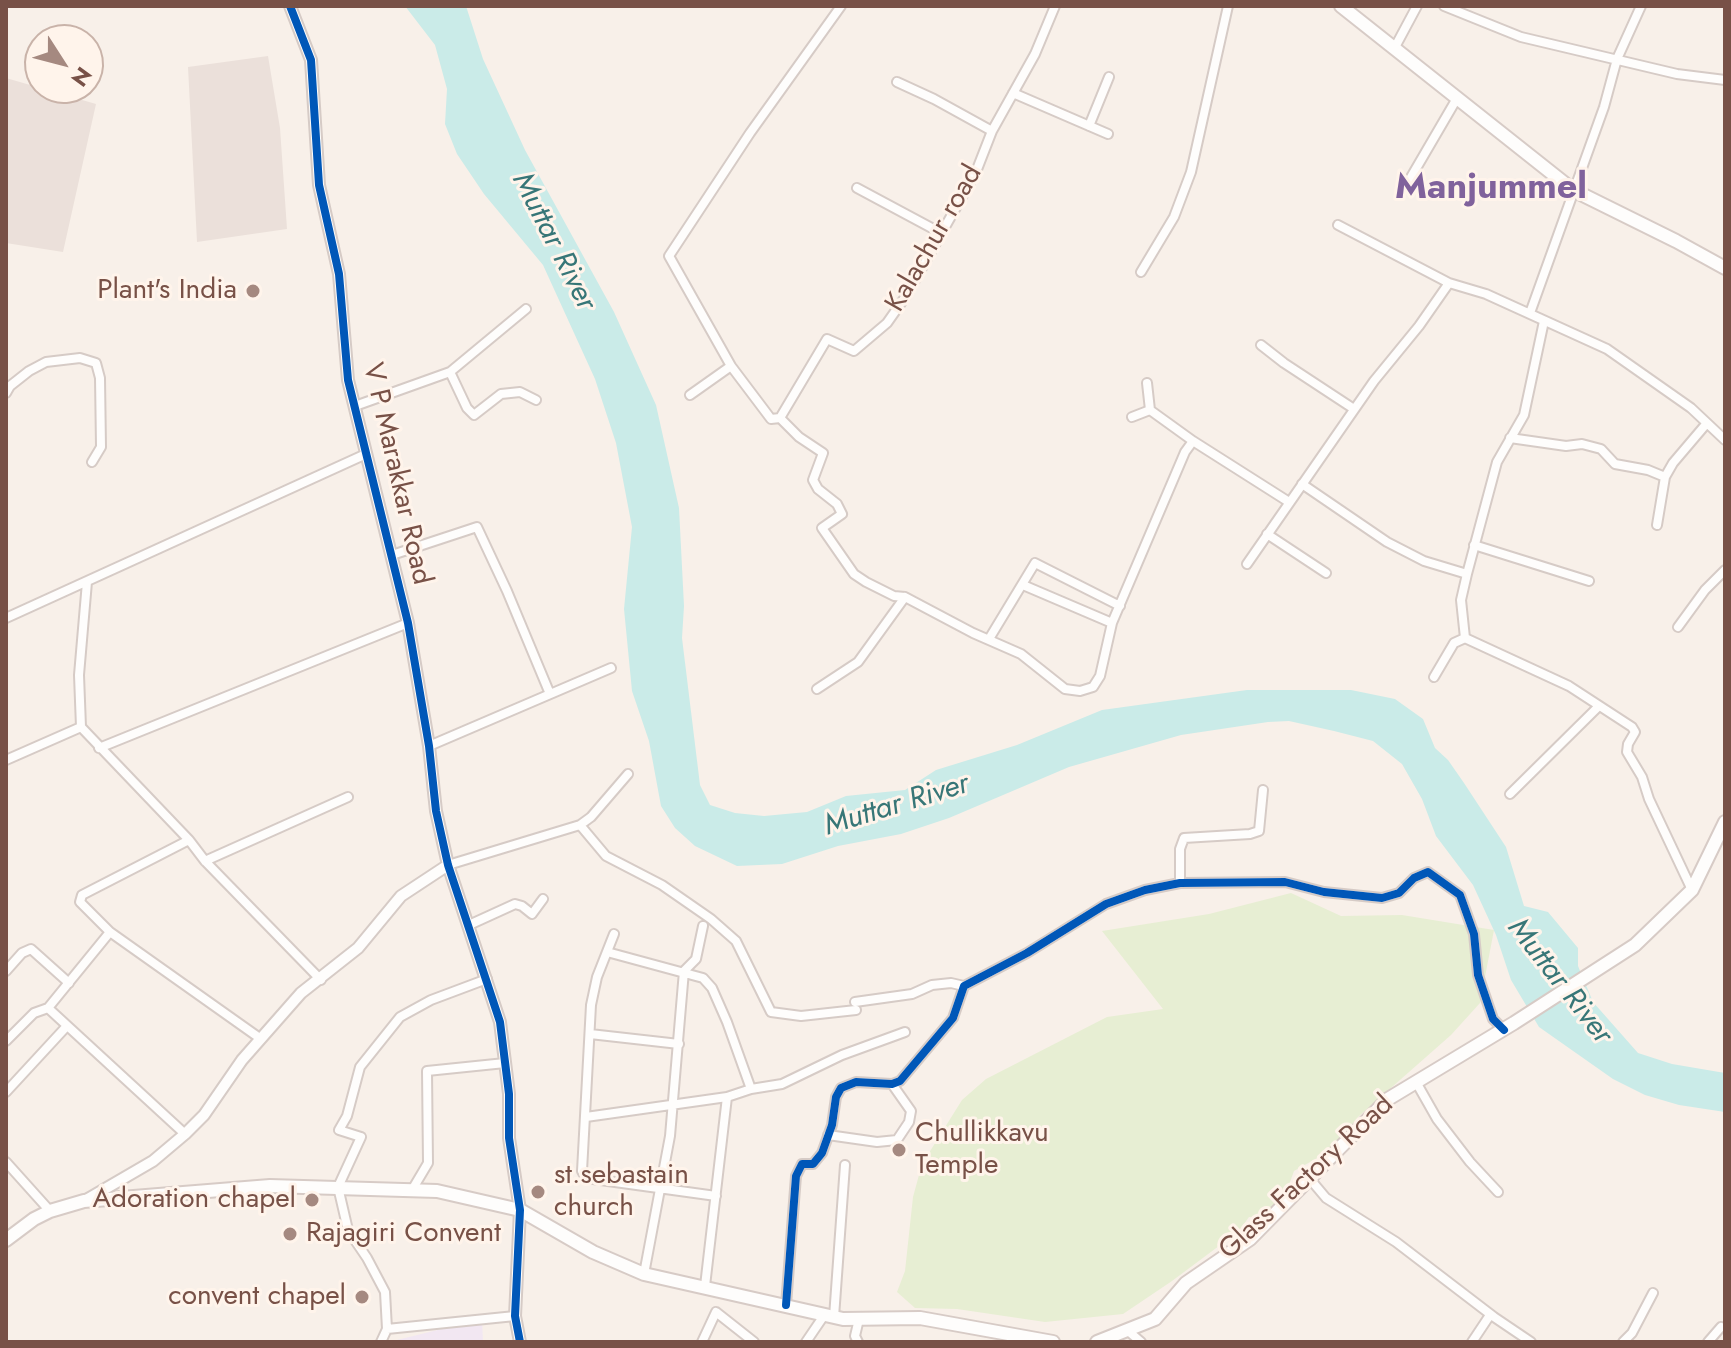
<!DOCTYPE html>
<html>
<head>
<meta charset="utf-8">
<style>
	body { margin:0 }
	#map { position:relative; width:1731px; height:1348px; overflow:hidden; background:#f8f0e9; font-family:Jost,sans-serif }
	canvas { display:block }
	.frame { position:absolute; inset:0; border:8px solid #785147; pointer-events:none }
	.north { position:absolute; left:24px; top:24px; width:80px; height:80px; box-sizing:border-box; background:#fff4eb; border:2px solid #c9b3a9; border-radius:50%; rotate:126deg; font-size:22px; font-weight:700; line-height:32px; text-align:center; color:#785147 }
	.north::after { content:''; display:block; margin:auto; width:28px; height:36px; background:#a58980; clip-path:polygon(50% 0,100% 100%,50% 72%,0 100%) }
</style>
</head>
<body>
<div id="map">
<canvas width="1731" height="1348"></canvas>
<div class="frame"></div>
<div class="north">N</div>
</div>
<script>
const ctx = document.querySelector('canvas').getContext('2d');
ctx.lineJoin = 'round';
function paint(path, color) { ctx.fillStyle = color; ctx.fill(path, 'evenodd'); }
const shape = rows => new Path2D(rows.map(r => 'M' + r).join(''));
function trace(path, color, width, dash) { ctx.strokeStyle = color; ctx.lineWidth = width; ctx.lineCap = dash ? 'butt' : 'round'; ctx.setLineDash(dash || []); ctx.stroke(path); }
function write(font, color, halo, rows, align = 'center') {
  ctx.font = font + ' Jost,sans-serif'; ctx.lineWidth = 6; ctx.setLineDash([]); ctx.textBaseline = 'middle'; ctx.strokeStyle = halo; ctx.fillStyle = color; for (const [text, x, y, turn = 0] of rows) {
    ctx.save(); ctx.translate(x, y); ctx.rotate((+turn || 0) * Math.PI / 180); ctx.textAlign = isNaN(turn) ? turn : align; if (halo) ctx.strokeText(text, 0, 0); ctx.fillText(text, 0, 0); ctx.restore();
  }
}
const industrial = shape([
	[268,56,280,128,287,229,197,242,188,67],
	[6,78,96,104,63,252,6,243]
]);
const education = shape([
	[482,1319,483,1342,397,1342,397,1340]
]);
const green = shape([
	[1291,893,1341,916,1402,915,1494,930,1480,1003,1451,1035,1358,1117,1335,1148,1294,1171,1285,1196,1270,1218,1249,1217,1239,1231,1172,1281,1123,1314,1045,1322,957,1309,915,1308,897,1292,905,1271,913,1197,922,1164,962,1100,986,1079,1107,1017,1163,1009,1102,931,1209,914]
]);
const water = shape([
	[405,6,466,6,483,59,525,150,614,312,656,405,679,508,684,606,682,638,700,785,710,805,735,813,764,816,807,812,846,796,905,790,936,770,1017,745,1102,710,1247,690,1351,690,1395,699,1423,719,1435,748,1448,760,1464,783,1506,847,1524,906,1548,912,1578,948,1578,966,1593,1002,1638,1053,1672,1064,1725,1073,1725,1112,1679,1105,1645,1095,1613,1079,1539,1027,1511,980,1496,935,1473,885,1436,836,1422,799,1402,764,1373,741,1334,731,1289,721,1268,722,1181,735,1069,767,949,818,901,834,838,846,782,864,737,866,695,846,675,828,661,806,649,741,632,691,624,609,632,527,616,443,595,379,543,265,484,194,457,154,445,124,447,89,435,45]
]);
const minor = shape([
	[841,6,750,133,669,256,731,366,771,419,780,418,827,339,854,351,887,323,906,296,976,172,992,131,1035,54,1055,6],
	[1444,6,1521,37,1677,74,1725,80],
	[1394,49,1417,6],
	[897,82,934,99,992,131],
	[1013,93,1108,134],
	[1089,126,1109,77],
	[1407,184,1456,100],
	[857,188,941,233],
	[1338,225,1449,283,1486,294,1607,349,1691,408,1725,440],
	[1141,272,1174,217,1191,172,1228,6],
	[1530,313,1604,107,1617,59,1641,6],
	[1261,345,1284,363,1354,409],
	[450,372,467,408,474,415,501,394,520,392,536,400],
	[6,393,10,386,29,371,46,362,80,358,96,363,100,378,101,447,92,462],
	[690,395,731,366],
	[355,406,450,372,526,309],
	[1132,417,1150,410],
	[780,418,799,437,823,453,813,480,818,489,837,504,842,514,822,528,854,574,866,582,894,596,905,597,973,633,1021,654,1065,689,1080,691,1093,687,1100,676,1112,623,1185,452,1193,441,1150,410,1147,383],
	[1510,438,1566,446,1582,444,1601,449,1615,464,1648,470,1665,477],
	[1193,441,1289,502],
	[1302,484,1387,542,1424,561,1467,574],
	[1657,525,1665,477,1673,463,1707,423],
	[1267,534,1326,573],
	[1474,545,1589,581],
	[392,555,477,527,507,591,550,694],
	[1247,564,1374,381,1419,326,1449,283],
	[87,582,79,675,81,727,189,840],
	[1023,585,1112,623],
	[6,618,366,454],
	[1678,627,1705,590,1725,570],
	[1465,638,1461,600,1467,574,1497,462,1524,415,1544,321],
	[989,639,1035,563,1120,606],
	[1434,677,1454,643,1465,638,1569,686,1632,727,1635,732,1628,744,1627,752,1642,777,1649,799,1692,890],
	[817,689,858,662,905,597],
	[429,746,611,668],
	[99,748,408,623],
	[6,760,81,727],
	[1510,794,1599,706],
	[580,825,606,856,662,885,711,919,736,941,771,1012,801,1016,856,1010],
	[205,861,348,797],
	[448,865,580,825,591,817,628,774],
	[1180,883,1180,849,1184,838,1250,834,1259,831,1263,790],
	[469,925,515,904,522,906,532,914,543,899],
	[110,932,80,902,82,895,189,840,205,861,321,980],
	[614,934,597,977,591,1005,582,1171,586,1178,716,1196],
	[607,952,703,978,712,988,727,1022,751,1089],
	[6,971,22,953,31,949,69,983],
	[855,1002,912,994,932,985,951,983,964,986],
	[590,1034,679,1044],
	[6,1041,34,1013,48,1008],
	[1416,1082,1437,1119,1470,1162,1498,1192],
	[6,1092,66,1027],
	[586,1117,727,1097,751,1089,782,1084,842,1055,905,1032],
	[185,1134,48,1008,110,932,261,1039],
	[828,1135,877,1142,897,1140,909,1122,911,1111,892,1084],
	[6,1162,50,1211],
	[1310,1179,1326,1198,1396,1242,1494,1317,1531,1342],
	[412,1190,428,1163,427,1071,505,1063],
	[644,1274,670,1136,684,971,696,959,703,926],
	[705,1286,727,1097],
	[786,1305,796,1176,802,1164,813,1164,822,1153,832,1125,836,1097,841,1088,856,1082,892,1084,900,1081,953,1018,964,986,1027,953,1106,904,1145,890,1180,883,1285,882,1324,892,1382,898,1399,893,1414,878,1428,872,1460,895,1474,934,1478,975,1493,1019,1504,1030],
	[834,1317,845,1165],
	[387,1329,385,1292,367,1258,348,1230,338,1187,361,1137,339,1130,347,1116,360,1067,400,1017,431,1000,487,979],
	[1127,1330,1141,1342],
	[381,1342,387,1329,515,1316],
	[702,1342,716,1312,754,1342],
	[806,1342,825,1314],
	[858,1342,855,1336,859,1319],
	[1472,1342,1490,1315],
	[1623,1342,1632,1333,1653,1293],
	[1708,1342,1721,1327]
]);
const tertiary = shape([
	[290,6,311,60,319,185,339,274,348,380,408,623,429,746,436,811,448,865,500,1022,509,1094,509,1138,520,1210,515,1316,520,1342],
	[86,1200,153,1161,185,1134,204,1115,242,1060,301,993,358,948,401,896,448,865]
]);
const secondary = shape([
	[1341,6,1573,190,1676,241,1725,268],
	[6,1240,34,1219,50,1211,84,1201,270,1186,437,1191,520,1210,593,1252,644,1274,843,1319,920,1318,1053,1342],
	[1097,1342,1155,1319,1186,1283,1250,1239,1388,1099,1514,1023,1635,945,1692,890,1725,822]
]);
const cycleway = shape([
	[290,6,311,60,319,185,339,274,348,380,408,623,429,746,436,811,448,865,500,1022,509,1094,509,1138,520,1210,515,1316,520,1342],
	[786,1305,796,1176,802,1164,813,1164,822,1153,832,1125,836,1097,841,1088,856,1082,892,1084,900,1081,953,1018,964,986,1027,953,1106,904,1145,890,1180,883,1285,882,1324,892,1382,898,1399,893,1414,878,1428,872,1460,895,1474,934,1478,975,1493,1019,1504,1030]
]);
const markers = [
	[253,291,8,"#a58980"],
	[899,1150,8,"#a58980"],
	[538,1192,8,"#a58980"],
	[312,1200,8,"#a58980"],
	[290,1234,8,"#a58980"],
	[362,1297,8,"#a58980"]
];
const streetNames = [
	["Kalachur road",935,239,-60],
	["V P Marakkar Road",396,474,77],
	["Glass Factory Road",1307,1178,-43]
];
const poiNames = [
	["Plant's India",237,291],
	["Chullikkavu",915,1134,"left"],
	["Temple",915,1166,"left"],
	["st.sebastain",554,1176,"left"],
	["church",554,1208,"left"],
	["Adoration chapel",296,1200],
	["Rajagiri Convent",306,1234,"left"],
	["convent chapel",346,1297]
];
const waterNames = [
	["Muttar River",553,242,63],
	["Muttar River",897,806,-17],
	["Muttar River",1559,982,52]
];
const districtNames = [
	["Manjummel",1491,189]
];
paint(industrial, '#ebe0da');
paint(education, '#f2e7f2');
paint(green, '#e7eed3');
paint(water, '#caebe8');
trace(minor, '#d6cbc6', 12);
trace(tertiary, '#d6cbc6', 14);
trace(secondary, '#d7cbc6', 16);
trace(minor, '#fefdfc', 8);
trace(tertiary, '#fefdfc', 10);
trace(secondary, '#fefdfc', 12);
trace(cycleway, '#0057b8', 8);
for (const [x, y, r, color] of markers) { const dot = new Path2D(); dot.arc(x, y, r, 0, 2 * Math.PI); ctx.fillStyle = color; ctx.fill(dot); trace(dot, '#fff4eb', 3); }
write('28px', '#785147', '#fff4eb', streetNames);
write('28px', '#785147', '#fff4eb', poiNames, 'right');
write('italic 30px', '#377677', '#fff4eb', waterNames);
write('bold 36px', '#80629c', '#fff4eb', districtNames);
</script>
</body>
</html>
